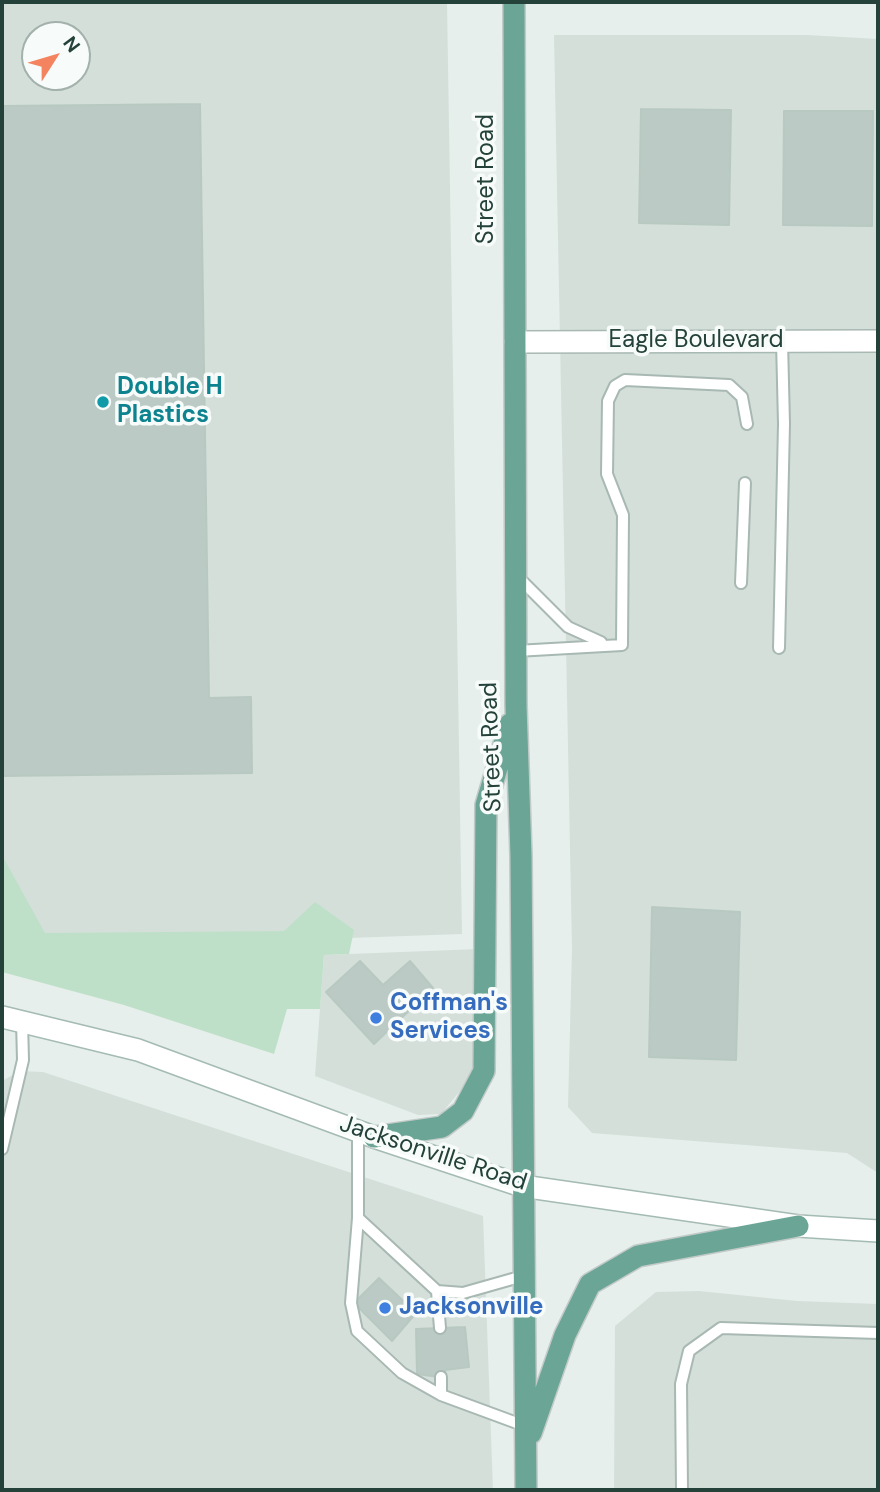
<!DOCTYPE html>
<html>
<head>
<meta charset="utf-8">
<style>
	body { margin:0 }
	#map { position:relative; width:880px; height:1492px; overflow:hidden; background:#e6efeb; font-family:"DM Sans",sans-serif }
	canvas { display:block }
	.frame { position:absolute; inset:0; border:4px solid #24423a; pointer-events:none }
	.north { position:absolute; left:21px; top:21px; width:70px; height:70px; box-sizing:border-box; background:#f7fbf9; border:2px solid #a3b1ad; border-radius:50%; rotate:53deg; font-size:19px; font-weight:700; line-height:28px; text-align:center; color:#24423a }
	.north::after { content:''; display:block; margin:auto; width:24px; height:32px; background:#f4845f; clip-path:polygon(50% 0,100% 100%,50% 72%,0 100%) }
</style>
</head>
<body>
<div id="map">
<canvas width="880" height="1492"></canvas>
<div class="frame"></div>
<div class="north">N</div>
</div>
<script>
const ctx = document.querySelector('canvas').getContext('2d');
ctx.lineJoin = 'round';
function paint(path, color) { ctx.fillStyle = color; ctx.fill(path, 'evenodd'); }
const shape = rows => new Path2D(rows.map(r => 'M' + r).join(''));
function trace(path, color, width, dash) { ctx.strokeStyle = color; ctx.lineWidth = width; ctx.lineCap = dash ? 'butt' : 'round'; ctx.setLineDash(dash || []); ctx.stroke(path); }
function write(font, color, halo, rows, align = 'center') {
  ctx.font = font + ' "DM Sans",sans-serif'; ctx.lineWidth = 7; ctx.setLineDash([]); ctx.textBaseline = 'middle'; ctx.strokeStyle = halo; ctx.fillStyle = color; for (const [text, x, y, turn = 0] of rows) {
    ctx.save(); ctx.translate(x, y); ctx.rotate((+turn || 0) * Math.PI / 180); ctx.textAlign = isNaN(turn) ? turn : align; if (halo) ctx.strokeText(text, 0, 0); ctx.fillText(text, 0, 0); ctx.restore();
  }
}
const built = shape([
	[2,2,447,2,462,934,292,940,2,937],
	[35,35,77,35,77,77,35,77],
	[554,35,807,35,878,39,878,1173,847,1153,592,1133,568,1107,572,949],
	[479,949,478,1058,470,1079,441,1114,418,1115,315,1076,324,955],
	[20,1071,43,1072,483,1216,493,1490,2,1490,2,1081],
	[699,1291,797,1301,878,1304,878,1490,614,1490,615,1326,656,1292]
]);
const green = shape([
	[2,855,45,933,284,931,315,902,354,930,349,954,324,955,320,1009,287,1009,274,1054,124,1005,2,972]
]);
const building = shape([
	[200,104,209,698,251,697,252,773,2,776,2,106,200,104],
	[641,109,731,110,729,225,639,223,641,109],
	[784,111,873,111,872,226,783,225,784,111],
	[652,907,740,912,736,1060,649,1057,652,907],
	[360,961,383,985,410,961,433,988,374,1044,326,992,360,961],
	[379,1278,416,1313,392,1341,354,1303,379,1278],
	[465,1327,469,1367,445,1370,446,1378,417,1374,416,1329,465,1327]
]);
const lane = shape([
	[516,575,568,627,601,642],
	[741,583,745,483],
	[779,648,784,424,782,341],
	[516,651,622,645,623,515,607,474,608,401,615,386,625,380,729,385,742,397,747,424],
	[358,1131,358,1218,437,1291,463,1293,523,1276],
	[2,1149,23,1060,22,1021],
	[358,1218,351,1303,357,1331,402,1373,441,1395],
	[437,1291,440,1328],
	[441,1377,441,1395,525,1426],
	[682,1490,681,1384,689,1351,721,1328,878,1333]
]);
const street = shape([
	[515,342,878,341]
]);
const secondary = shape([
	[2,1017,138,1050,374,1137,522,1186,798,1226,878,1231]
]);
const primary = shape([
	[514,2,516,705,521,856,526,1490],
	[374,1137,442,1127,463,1111,484,1071,486,805,510,724],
	[531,1433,565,1335,590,1284,638,1256,798,1226]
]);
const markers = [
	[103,402,7,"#0f9aa8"],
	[376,1018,7,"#3f7fe0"],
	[385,1308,7,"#3f7fe0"]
];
const streetNames = [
	["Street Road",487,179,-90],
	["Eagle Boulevard",696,341],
	["Street Road",492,747,-92],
	["Jacksonville Road",433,1154,18]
];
const cultureNames = [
	["Double H",117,388],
	["Plastics",117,416]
];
const shopNames = [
	["Coffman's",390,1004],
	["Services",390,1032],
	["Jacksonville",399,1308]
];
paint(built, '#d4dfda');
paint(green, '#bfe0c8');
paint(building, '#bbcac4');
trace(building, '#b8c9c2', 2);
trace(lane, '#a8b8b2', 14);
trace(street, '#a8b8b2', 24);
trace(secondary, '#a4bbb3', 24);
trace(primary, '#c2cac8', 24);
trace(lane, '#fff', 10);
trace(street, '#fff', 21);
trace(secondary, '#fff', 21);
trace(primary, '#6aa596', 21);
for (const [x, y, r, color] of markers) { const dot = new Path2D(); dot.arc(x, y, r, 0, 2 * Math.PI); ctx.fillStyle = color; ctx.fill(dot); trace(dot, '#f7fbf9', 2.5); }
write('24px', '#24423a', '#f7fbf9', streetNames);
write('bold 24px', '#0d838f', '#f7fbf9', cultureNames, 'left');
write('bold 24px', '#366cbe', '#f7fbf9', shopNames, 'left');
</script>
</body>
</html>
